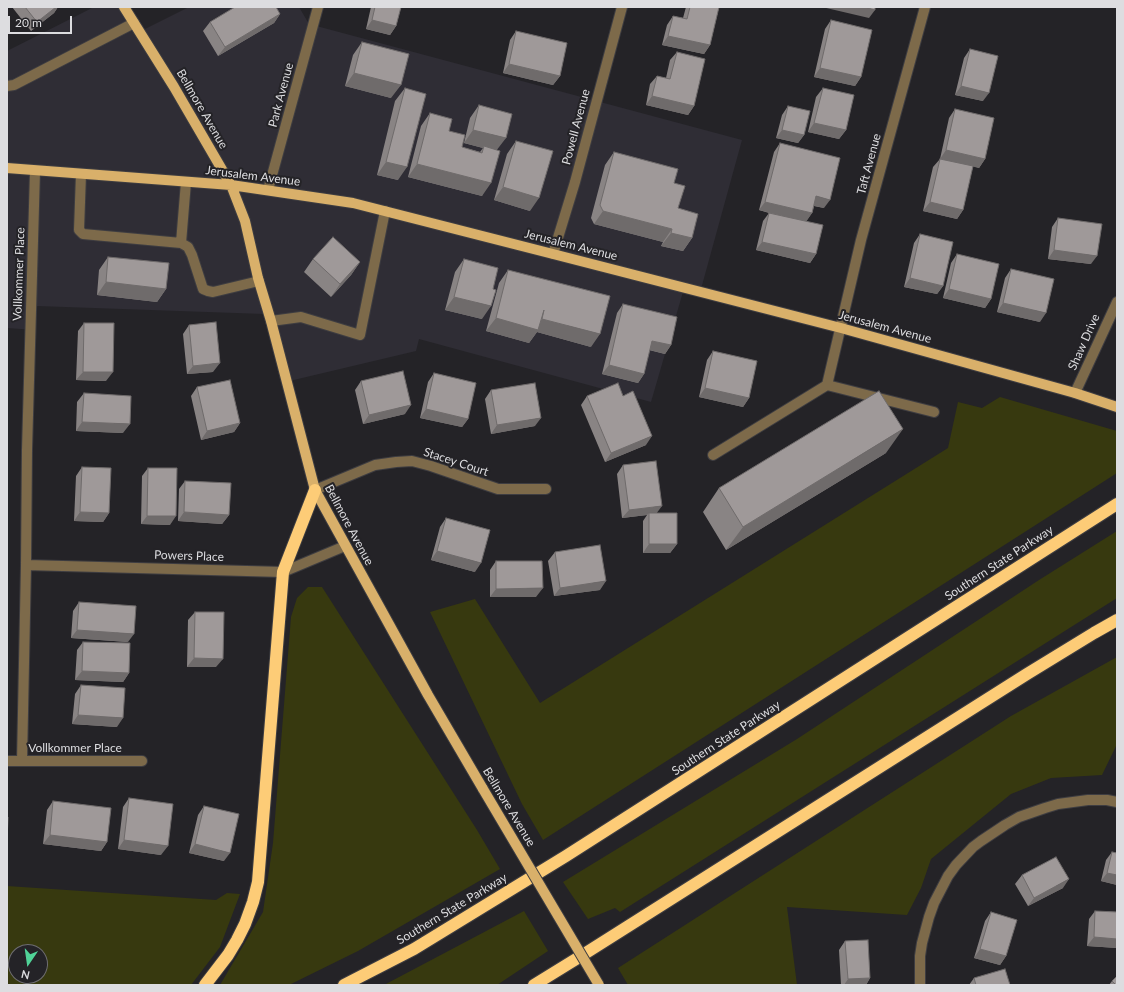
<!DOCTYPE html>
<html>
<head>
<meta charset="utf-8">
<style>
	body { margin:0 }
	#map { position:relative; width:1124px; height:992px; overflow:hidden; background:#242327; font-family:Lato,sans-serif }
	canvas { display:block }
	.frame { position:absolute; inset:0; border:8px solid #dddde0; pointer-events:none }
	.north { position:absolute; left:8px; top:944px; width:40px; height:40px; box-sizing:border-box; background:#242327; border:1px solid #6e6d71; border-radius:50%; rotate:193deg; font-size:11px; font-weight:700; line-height:16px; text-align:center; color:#dddde0 }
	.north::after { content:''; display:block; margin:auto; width:14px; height:18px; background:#50d398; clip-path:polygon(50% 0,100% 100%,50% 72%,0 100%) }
	.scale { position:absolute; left:8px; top:16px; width:64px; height:18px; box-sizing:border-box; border:2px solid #dddde0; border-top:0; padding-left:5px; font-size:12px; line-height:14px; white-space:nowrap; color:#dddde0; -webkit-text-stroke:3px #242327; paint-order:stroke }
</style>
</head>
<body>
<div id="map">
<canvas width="1124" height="992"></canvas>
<div class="frame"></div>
<div class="north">N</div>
<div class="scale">20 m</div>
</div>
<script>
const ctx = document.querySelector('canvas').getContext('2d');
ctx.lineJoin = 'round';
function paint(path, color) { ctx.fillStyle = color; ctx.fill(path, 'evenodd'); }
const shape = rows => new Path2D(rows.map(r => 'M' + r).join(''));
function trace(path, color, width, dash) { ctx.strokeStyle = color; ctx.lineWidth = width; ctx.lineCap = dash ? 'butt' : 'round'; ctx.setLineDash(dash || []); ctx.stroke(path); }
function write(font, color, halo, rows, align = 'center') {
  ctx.font = font + ' Lato,sans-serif'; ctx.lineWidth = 4; ctx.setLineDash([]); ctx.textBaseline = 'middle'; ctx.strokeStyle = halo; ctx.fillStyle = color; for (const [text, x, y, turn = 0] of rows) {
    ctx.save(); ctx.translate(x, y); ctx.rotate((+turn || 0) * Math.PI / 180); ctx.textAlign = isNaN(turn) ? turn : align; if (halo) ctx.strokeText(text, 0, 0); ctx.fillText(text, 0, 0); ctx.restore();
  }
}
const built = shape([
	[94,7,119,7,137,33,189,7,299,7,309,24,742,140,701,289,685,285,651,402,419,339,416,351,281,383,264,314,37,306,35,330,7,328,7,51]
]);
const green = shape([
	[1000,397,1117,431,1117,473,543,840,522,804,430,612,475,599,540,703,948,448,958,402,982,408],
	[1117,531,1117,598,620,912,615,908,588,919,563,882,797,739,1039,580],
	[308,587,322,587,477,830,500,869,358,951,289,985,220,985,263,912,273,843,291,617,297,598],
	[1117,657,1117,744,1102,775,1051,778,1011,794,931,859,921,888,907,915,787,907,797,985,628,985,618,968,1011,716],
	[7,886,216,900,227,893,240,894,220,947,191,985,7,985],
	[16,952,40,952,40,976,16,976],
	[524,911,548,951,497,985,384,985]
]);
const minor = shape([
	[925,7,861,240,827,385,934,412],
	[7,86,14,85,134,23],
	[81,174,79,230,83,234,181,243,188,247,192,255,203,289,208,291,213,292,259,281],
	[268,190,318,7],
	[181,243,186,182],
	[553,254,575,182,622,7],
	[271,321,301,317,360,335,385,211],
	[1075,393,1117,302],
	[713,455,827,385],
	[315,490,375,465,396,462,412,461,431,466,498,489,546,489],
	[26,565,283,572,345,546],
	[7,761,142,761],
	[22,761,26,565,27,450,35,171],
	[920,985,920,956,922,943,929,917,934,903,948,876,956,865,973,847,981,841,1005,825,1019,817,1045,808,1058,804,1088,800,1107,800,1117,802]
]);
const major = shape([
	[124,7,174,87,231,185,245,221,258,278,271,321,315,490,428,695,483,789],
	[7,168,231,185,353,203,553,254,841,328,1075,393,1117,407]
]);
const highway = shape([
	[205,985,228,955,237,940,245,924,253,902,258,882,283,572,315,490],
	[344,985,414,949,566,856,1117,504],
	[534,985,581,956,1027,674,1094,633,1117,620]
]);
const majorBridge = shape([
	[483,789,599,985]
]);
const wall = shape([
	[12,7,58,7,54,13,31,31],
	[371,7,401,7,396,26,390,35,366,29],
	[686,7,719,7,710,45,704,54,662,45,667,25,673,16,683,18],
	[280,14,274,23,218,56,203,31,210,22],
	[831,20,861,77,855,86,814,77,825,29],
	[516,31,560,76,553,85,503,73,510,40],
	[362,42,391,98,345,86,353,55],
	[970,49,983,101,955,95,964,58],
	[677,52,694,106,688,115,646,105,650,84,657,76,666,78,670,60],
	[405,88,398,180,377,175,395,101],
	[823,88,846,130,839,139,808,132,816,97],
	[479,105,497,150,482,196,408,177,421,126,430,113,449,131,462,147,480,152,483,148,464,143,470,118],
	[788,106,804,135,798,143,776,138,782,115],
	[955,109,985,159,979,168,973,166,963,210,957,219,923,211,933,167,940,159,949,118],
	[516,141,530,211,494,200,507,154],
	[780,143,824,208,814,206,812,213,806,221,816,254,810,263,756,250,763,221,769,213,759,210,774,152],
	[614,152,674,183,678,208,692,238,683,251,661,246,663,242,594,224,591,218,605,165],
	[1058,218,1091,264,1048,259,1052,227],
	[920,234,943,286,937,294,904,287,914,243],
	[957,254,991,299,985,308,943,298,951,263],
	[108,257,166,289,157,302,97,295,99,270],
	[313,259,360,262,351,275,331,297,304,272],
	[464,259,482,319,445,310,455,272],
	[1011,269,1040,322,997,312,1005,278],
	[508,270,591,347,537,332,529,343,486,331,499,283],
	[623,304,671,345,665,354,649,350,644,374,638,383,602,374,617,313],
	[84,323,106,381,76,380,78,331],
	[189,325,213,372,187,374,183,334],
	[713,351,749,398,743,407,699,397,707,360],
	[434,373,468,419,462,427,420,418,428,382],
	[361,381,405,414,363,424,355,390],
	[197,387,240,423,234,432,201,440,191,396],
	[491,390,535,426,491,434,485,399],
	[84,393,123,433,76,431,77,402],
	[587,396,646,445,605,462,581,405],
	[886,453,726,550,703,512,719,488],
	[623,465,657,513,677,544,670,553,643,553,643,521,647,515,622,518,617,474],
	[82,467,109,513,103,522,74,521,76,476],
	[148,468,170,525,141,524,142,476],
	[185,481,229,515,222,524,178,521,179,489],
	[446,518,475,572,431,560,440,527],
	[555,552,600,590,554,596,548,561],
	[496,561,536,597,490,597,490,570],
	[79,602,128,642,71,638,73,611],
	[195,612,216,667,187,667,188,620],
	[83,642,129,673,123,682,75,680,77,650],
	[81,685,117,727,72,724,75,694],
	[129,798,161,855,118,849,123,807],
	[53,801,107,842,101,851,43,844,47,810],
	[204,806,224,861,189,853,198,815],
	[1112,852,1117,853,1117,885,1101,881,1106,860],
	[1022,875,1063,888,1028,906,1015,884],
	[1095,911,1117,912,1117,948,1087,946,1089,919],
	[991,912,1006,956,1000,965,974,958,985,921],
	[845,941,870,978,866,985,841,985,839,950],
	[974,978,1010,985,969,985],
	[1112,981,1117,985,1109,985]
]);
const shadedWall = shape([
	[56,7,58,7,54,13,31,31,37,22],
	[822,7,864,7,875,10,869,18],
	[280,14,274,23,218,56,225,47],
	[372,20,396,26,390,35,366,29],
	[668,36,710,45,704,54,662,45],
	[509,64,560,76,553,85,503,73],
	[820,68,861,77,855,86,814,77],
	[354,73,401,85,391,98,345,86],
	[961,86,989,93,983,101,955,95],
	[652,96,694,106,688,115,646,105],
	[814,123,846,130,839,139,808,132],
	[473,130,506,138,496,151,484,146,483,148,464,143],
	[782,130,804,135,798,143,776,138],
	[946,150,985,159,979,168,940,159],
	[386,162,407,167,398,180,377,175],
	[417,164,491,183,482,196,408,177],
	[503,187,539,198,530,211,494,200],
	[816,196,830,200,824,208,810,205],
	[765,202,812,213,806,222,759,210],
	[930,202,963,210,957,219,923,211],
	[603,211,672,229,663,242,594,224],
	[671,233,692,238,683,251,661,246],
	[762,242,816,254,810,263,756,250],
	[1054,250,1097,256,1091,264,1048,259],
	[360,262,351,275,331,297,340,284],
	[910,278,943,286,937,294,904,287],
	[106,282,166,289,157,302,97,295],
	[949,289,991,299,985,308,943,298],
	[454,297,491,306,482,319,445,310],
	[1003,303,1046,313,1040,322,997,312],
	[496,318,535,329,542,319,600,334,591,347,537,332,529,343,486,331],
	[652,341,671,345,665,354,646,349],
	[220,363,213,372,187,374,193,366],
	[609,365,644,374,638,383,602,374],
	[83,372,113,372,106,381,76,380],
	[705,388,749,398,743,407,699,397],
	[411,405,405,414,363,424,369,415],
	[426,409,468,419,462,427,420,418],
	[541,418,535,426,491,434,497,425],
	[82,422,130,424,123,433,76,431],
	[240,423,234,432,201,440,207,431],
	[903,429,886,453,726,550,743,527],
	[652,436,646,445,605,462,611,453],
	[662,506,656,514,649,513,647,515,622,518,629,510],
	[80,512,109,513,103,522,74,521],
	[184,512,229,515,222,524,178,521],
	[147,516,176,516,170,525,141,524],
	[649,544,677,544,670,553,643,553],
	[437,551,481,563,475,572,431,560],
	[606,581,600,590,554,596,560,588],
	[543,588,536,597,490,597,496,589],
	[77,630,134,634,128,642,71,638],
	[194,658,223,659,216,667,187,667],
	[82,671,129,673,123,682,75,680],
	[78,715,123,718,117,727,72,724],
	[50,835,107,842,101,851,43,844],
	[124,840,168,846,161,855,118,849],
	[195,844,230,853,224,861,189,853],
	[1107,873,1117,875,1117,885,1101,881],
	[1069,879,1063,888,1028,906,1034,898],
	[1094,937,1117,939,1117,948,1087,946],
	[980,949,1006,956,1000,965,974,958],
	[870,978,866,985,844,985,848,979]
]);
const building = shape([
	[25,7,56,7,37,22,25,7],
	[235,7,276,7,280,14,225,47,210,22,235,7],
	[375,7,401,7,396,26,372,20,375,7],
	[690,7,719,7,710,45,668,36,673,16,687,19,690,7],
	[864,7,875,7,875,10,864,7],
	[831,20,872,30,861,77,820,68,831,20],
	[516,31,567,43,560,76,509,64,516,31],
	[362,42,409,54,401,85,354,73,362,42],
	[970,49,998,56,989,93,961,86,970,49],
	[677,52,705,59,694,106,652,96,657,76,670,79,677,52],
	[405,88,426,94,407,167,386,162,405,88],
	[823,88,854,95,846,130,814,123,823,88],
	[479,105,512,114,506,138,473,130,479,105],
	[788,106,810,111,804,135,782,130,788,106],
	[955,109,994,118,985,159,946,150,955,109],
	[430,113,452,119,449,131,465,135,462,147,482,153,484,146,500,151,491,183,417,164,430,113],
	[516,141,553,151,539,198,503,187,516,141],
	[780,143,840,158,830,200,816,196,812,213,765,202,780,143],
	[614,152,678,169,674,183,685,186,678,208,698,214,692,238,671,233,672,229,603,211,600,205,614,152],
	[940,159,973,166,963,210,930,202,940,159],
	[769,213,823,225,816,254,762,242,769,213],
	[1058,218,1102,224,1097,256,1054,250,1058,218],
	[920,234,953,242,943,286,910,278,920,234],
	[333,237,360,262,340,284,313,259,333,237],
	[957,254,999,264,991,299,949,289,957,254],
	[108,257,169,263,166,289,106,282,108,257],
	[464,259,498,268,493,289,496,290,491,306,454,297,464,259],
	[1011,269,1054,279,1046,313,1003,303,1011,269],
	[508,270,610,296,600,334,542,319,544,310,538,330,496,318,508,270],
	[623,304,677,317,671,345,652,341,644,374,609,365,623,304],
	[216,322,220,363,193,366,189,325,216,322],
	[84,323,114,323,113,372,83,372,84,323],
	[713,351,757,361,749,398,705,388,713,351],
	[403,371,411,405,369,415,361,381,403,371],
	[434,373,476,383,468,419,426,409,434,373],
	[230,380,240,423,207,431,197,387,230,380],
	[535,383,541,418,497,425,491,390,535,383],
	[618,383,623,396,633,391,652,436,611,453,587,396,618,383],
	[879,391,903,429,743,527,719,488,879,391],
	[84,393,131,396,130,424,82,422,84,393],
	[656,461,662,506,629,510,623,465,656,461],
	[82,467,111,468,109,513,80,512,82,467],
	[148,468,177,468,176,516,147,516,148,468],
	[185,481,231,483,229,515,184,512,185,481],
	[649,513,677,513,677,544,649,544,649,513],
	[446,518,490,530,481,563,437,551,446,518],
	[600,545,606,581,560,588,555,552,600,545],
	[496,561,542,561,543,588,496,589,496,561],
	[79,602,136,606,134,634,77,630,79,602],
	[195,612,224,612,223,659,194,658,195,612],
	[83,642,130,643,129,673,82,671,83,642],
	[81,685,125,688,123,718,78,715,81,685],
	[129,798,173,804,168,846,124,840,129,798],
	[53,801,111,808,107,842,50,835,53,801],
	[204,806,239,814,230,853,195,844,204,806],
	[7,817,8,817,7,842,7,817],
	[1112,852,1117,853,1117,875,1107,873,1112,852],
	[1056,857,1069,879,1034,898,1022,875,1056,857],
	[1095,911,1117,912,1117,939,1094,937,1095,911],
	[991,912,1017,920,1006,956,980,949,991,912],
	[868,940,870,978,848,979,845,941,868,940],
	[1005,969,1010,985,976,985,974,978,1005,969],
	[1117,976,1117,985,1116,985,1112,981,1117,976]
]);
const streetNames = [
	["Park Avenue",281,95,-75],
	["Bellmore Avenue",202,109,60],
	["Powell Avenue",576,127,-75],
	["Taft Avenue",869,164,-75],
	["Jerusalem Avenue",253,176,7],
	["Jerusalem Avenue",571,245,14],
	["Vollkommer Place",19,274,-88],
	["Jerusalem Avenue",885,327,15],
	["Shaw Drive",1084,342,-66],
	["Stacey Court",456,462,18],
	["Bellmore Avenue",349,525,62],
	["Powers Place",189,556,2],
	["Southern State Parkway",999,563,-33],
	["Southern State Parkway",726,738,-33],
	["Vollkommer Place",75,748],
	["Bellmore Avenue",509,807,59],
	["Southern State Parkway",452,909,-31]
];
paint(built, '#2f2d35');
paint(green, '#37390f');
trace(minor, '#3e3d41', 12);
trace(major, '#3e3d41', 12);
trace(highway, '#3e3d41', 14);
trace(minor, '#7d6a4a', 10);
trace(major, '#d9b06a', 10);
trace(highway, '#fdcc77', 12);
trace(majorBridge, '#3e3d41', 12, []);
trace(majorBridge, '#d9b06a', 10);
paint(wall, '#898484');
paint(shadedWall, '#6f6b6b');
paint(building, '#9f9999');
trace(building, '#6f6b6b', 1);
write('12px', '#dddde0', '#242327', streetNames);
</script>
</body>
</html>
